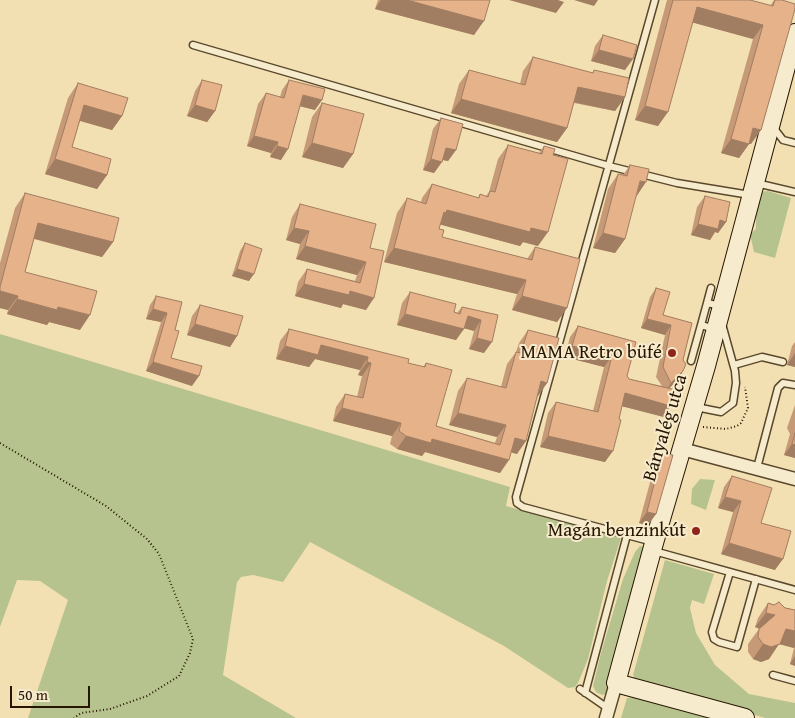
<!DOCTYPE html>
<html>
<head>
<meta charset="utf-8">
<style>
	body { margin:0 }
	#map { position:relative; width:795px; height:718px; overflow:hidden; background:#f2e0b2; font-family:"Gentium Book Plus",serif }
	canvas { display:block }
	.scale { position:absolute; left:10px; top:686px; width:80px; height:22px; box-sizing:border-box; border:2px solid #261500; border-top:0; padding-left:6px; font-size:15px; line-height:18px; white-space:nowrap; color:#261500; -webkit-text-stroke:4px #f7ebcd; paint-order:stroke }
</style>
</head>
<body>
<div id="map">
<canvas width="795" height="718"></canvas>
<div class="scale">50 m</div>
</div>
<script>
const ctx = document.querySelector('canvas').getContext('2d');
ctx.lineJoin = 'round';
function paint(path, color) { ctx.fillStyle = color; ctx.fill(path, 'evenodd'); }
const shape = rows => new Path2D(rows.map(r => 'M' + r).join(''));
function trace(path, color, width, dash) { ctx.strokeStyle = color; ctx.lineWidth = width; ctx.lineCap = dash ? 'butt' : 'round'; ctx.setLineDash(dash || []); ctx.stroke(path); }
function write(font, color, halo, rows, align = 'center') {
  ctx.font = font + ' "Gentium Book Plus",serif'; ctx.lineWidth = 4; ctx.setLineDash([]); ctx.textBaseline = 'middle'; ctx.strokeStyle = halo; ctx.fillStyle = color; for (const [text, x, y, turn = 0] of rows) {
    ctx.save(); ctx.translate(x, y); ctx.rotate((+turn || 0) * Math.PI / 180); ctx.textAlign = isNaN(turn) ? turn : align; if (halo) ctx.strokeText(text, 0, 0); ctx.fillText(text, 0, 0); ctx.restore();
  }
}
const green = shape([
	[768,191,791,198,775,258,754,252,750,234,756,229,756,202,759,192],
	[0,334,510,487,506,506,621,538,607,581,588,659,578,683,575,687,568,688,504,646,310,542,283,582,253,575,241,577,237,582,223,675,296,718,28,718,68,600,40,581,17,580,0,627],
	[700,479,715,480,706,510,691,504,692,489],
	[640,546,645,547,609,693,602,695,596,692,593,686,601,653,623,579,635,552],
	[665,560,714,574,704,604,692,600,690,608,696,633,715,665,749,694,795,703,795,718,765,718,635,679,633,675],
	[634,697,710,718,621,718,627,698]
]);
const path = shape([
	[703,427,726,429,737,426,741,423,748,408,745,387],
	[0,443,106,506,147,539,159,554,193,639,190,653,179,676,147,696,110,709,81,713,74,718]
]);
const lane = shape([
	[193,45,609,166,677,183,750,195],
	[773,127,783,140,795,143],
	[756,183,795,192],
	[707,303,711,288],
	[715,329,701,325,707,303,721,306],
	[691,361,701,325],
	[734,365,762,357,783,362],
	[696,407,721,412,733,403,736,383,735,371,722,324],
	[757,468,778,388,783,383,795,385],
	[653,542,523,507,517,503,516,497,655,0],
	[654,551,795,590],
	[730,572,712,632,714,639,719,642,737,647,756,579],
	[773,675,795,681],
	[580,689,609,709],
	[585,693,627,535]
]);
const street = shape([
	[682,449,795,479],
	[606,718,616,683]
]);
const secondary = shape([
	[745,718,616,683,654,543,706,366,795,33]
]);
const wall = shape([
	[378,0,490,0,474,35,375,9],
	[667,0,750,0,770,6,774,0,782,0,751,144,749,144,739,158,721,153,753,39,692,22,658,126,635,120],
	[603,35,625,70,591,61,595,46],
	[533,57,592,73,594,70,625,97,615,111,574,103,567,128,557,142,451,113,459,84,469,70,520,84,523,71],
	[202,80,215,111,207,122,187,116,195,91],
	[289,80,315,110,300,106,281,160,270,157,271,153,247,146,258,104,266,93,280,97,282,90],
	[78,83,122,116,112,130,80,121,72,147,107,175,97,189,45,174,68,98],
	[322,103,353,154,343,168,302,157,312,117],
	[441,118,456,150,448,161,443,160,434,173,423,170,433,129],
	[508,145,539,153,544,146,553,155,538,246,523,242,520,246,440,224,439,229,442,237,527,259,535,247,567,308,557,322,512,310,517,294,384,262,397,213,407,198,421,202,422,198,432,184,478,198,480,194,486,196,489,192,498,159],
	[630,165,625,239,615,253,593,248,608,189,618,174,623,175],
	[25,193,113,242,102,257,34,239,25,272,80,330,49,322,47,325,7,314,8,310,0,308,0,263,15,208],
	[705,196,726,222,718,233,715,232,710,240,691,235,697,207],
	[300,204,370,248,366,310,343,304,341,308,295,296,298,282,307,269,355,281,357,275,296,259,300,244,286,240,292,217],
	[245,243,249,281,232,276,240,251],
	[656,288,663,315,692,323,683,360,683,371,677,381,669,388,671,406,664,417,622,406,605,462,540,447,548,413,556,402,593,411,604,367,565,357,570,337,578,326,636,342,627,376,629,379,662,386,656,377,665,335,641,328,650,297],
	[410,292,454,312,457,313,462,307,498,315,484,353,469,349,474,331,464,328,456,340,397,325,402,303],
	[156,296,182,302,175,330,171,358,192,386,146,371,161,322,146,319,150,305],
	[200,305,237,336,230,347,187,335,192,316],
	[289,329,423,367,426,363,436,426,495,443,497,437,449,425,458,391,467,378,501,387,507,364,516,352,519,343,528,330,547,383,538,396,517,454,511,452,500,473,425,452,422,456,397,449,390,444,392,436,333,421,336,407,345,394,357,397,362,376,358,375,360,370,315,359,309,367,276,359,280,341],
	[795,342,795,367,787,365,792,346],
	[795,405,795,458,784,455,790,434,787,428],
	[662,453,656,514,648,525,639,523,655,464],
	[732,476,761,523,775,570,721,554,733,512,718,508,724,487],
	[768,603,795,610,795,666,790,664,794,648,779,644,769,659,761,662,753,659,748,652,748,644,759,629,755,627,758,618]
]);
const shadedWall = shape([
	[381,0,407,0,484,21,474,35,375,9],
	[509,0,558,0,564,2,556,13],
	[574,0,598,0,594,6],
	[697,7,763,25,753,39,687,21],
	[599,50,633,59,625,70,591,61],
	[578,87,625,97,615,111,568,101],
	[303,95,322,100,315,110,295,105],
	[461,99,567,128,557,142,451,113],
	[84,105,122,116,112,130,74,119],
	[195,105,215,111,207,122,187,116],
	[645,106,668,112,658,126,635,120],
	[753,128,761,130,751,144,743,142],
	[254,136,278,142,271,153,247,146],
	[731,139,749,144,739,158,721,153],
	[312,143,353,154,343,168,302,157],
	[277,146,288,149,281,160,270,157],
	[446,148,456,150,448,161,438,159],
	[55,159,107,175,97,189,45,174],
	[431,159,442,162,434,173,423,170],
	[640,181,646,182,636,197],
	[447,210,531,228,548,232,538,246,523,242,520,246,438,224,444,212],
	[720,220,726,222,718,233,715,232,710,240,691,235,698,224],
	[38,223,113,242,102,257,28,237],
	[294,228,309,231,300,244,286,240],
	[603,233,625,239,615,253,593,248],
	[305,246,366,262,357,275,296,259],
	[394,248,526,280,517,294,384,262],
	[237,269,254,274,249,281,232,276],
	[304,284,350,291,374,298,366,310,343,304,341,308,295,296],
	[0,291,18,296,8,310,0,308],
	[522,296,567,308,557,322,512,310],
	[17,299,58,307,90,315,80,330,49,322,47,325,7,314],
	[153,309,167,313,161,322,146,319],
	[405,314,464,329,456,340,397,325],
	[468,316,481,320,474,331,460,327],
	[647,319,671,325,665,335,641,328],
	[195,324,237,336,230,347,187,335],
	[477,338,492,342,484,353,469,349],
	[321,345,368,357,360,370,315,359,309,367,276,359,285,346],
	[572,346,612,356,604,367,565,357],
	[795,353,795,367,787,365],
	[153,362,199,376,192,386,146,371],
	[367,362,371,363,362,376,358,375],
	[683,371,677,381,665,392,671,383],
	[541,381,547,383,538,396,532,394],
	[625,393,671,406,664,417,617,405],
	[342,408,401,423,392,436,333,421],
	[458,413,506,425,497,437,449,425],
	[406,436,432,439,509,460,500,473,425,452,422,456,397,449],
	[548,436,613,451,605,462,540,447],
	[515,438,526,441,517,454,506,451],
	[792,444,795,445,795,458,784,455],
	[725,497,741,501,733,512,718,508],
	[647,512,656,514,648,525,639,523],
	[729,543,783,559,775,570,721,554],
	[766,613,775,615,765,630,755,627],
	[786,629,795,631,795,647,794,648,779,644,769,659,761,662,753,659,763,644],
	[795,656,795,666,790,664]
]);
const building = shape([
	[407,0,490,0,484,21,407,0],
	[673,0,750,0,773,6,775,0,782,0,795,4,795,9,761,130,753,128,749,144,731,139,763,25,697,7,668,112,645,106,673,0],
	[603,35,637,45,633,59,599,50,603,35],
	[533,57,593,73,594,70,629,78,625,97,578,87,567,128,461,99,469,70,525,85,533,57],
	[202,80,222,85,215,111,195,105,202,80],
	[289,80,325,89,322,100,303,95,288,149,277,146,278,142,254,136,266,93,284,98,289,80],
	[78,83,128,98,122,116,84,105,72,147,111,159,107,175,55,159,78,83],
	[322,103,364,114,353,154,312,143,322,103],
	[441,118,463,124,456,150,446,148,442,162,431,159,441,118],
	[508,145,542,154,544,146,555,149,553,155,568,159,548,232,531,228,530,232,447,210,446,213,444,212,439,229,444,230,442,237,532,260,535,247,580,259,567,308,522,296,526,280,394,248,407,198,426,204,432,184,479,198,480,194,488,197,490,191,495,192,508,145],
	[630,165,649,169,646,182,640,181,625,239,603,233,618,174,627,176,630,165],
	[25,193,119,218,113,242,38,223,25,272,97,291,90,315,58,307,57,310,17,299,18,296,0,291,0,287,25,193],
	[705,196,730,202,726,222,720,220,718,229,698,224,705,196],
	[300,204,376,224,370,248,384,251,374,298,350,291,349,295,304,284,307,269,360,283,366,262,305,246,309,231,294,228,300,204],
	[245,243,262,249,254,274,237,269,245,243],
	[656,288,670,292,663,315,692,323,683,360,686,364,683,371,671,383,663,367,671,325,647,319,656,288],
	[410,292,456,304,454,312,460,314,462,307,498,315,492,342,477,338,481,320,468,316,464,329,405,314,410,292],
	[156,296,182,302,175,330,179,331,171,358,202,366,199,376,153,362,167,313,153,309,156,296],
	[200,305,243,316,237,336,195,324,200,305],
	[578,326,636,342,627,376,629,379,676,390,671,406,625,393,619,419,621,420,613,451,548,436,556,402,598,412,612,356,572,346,578,326],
	[289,329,409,359,408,363,425,367,426,363,452,370,436,426,500,445,506,425,458,413,467,378,506,388,516,352,521,353,528,330,559,338,547,383,541,381,526,441,515,438,509,460,432,439,431,443,406,436,399,431,401,423,342,408,345,394,363,398,371,363,367,362,368,357,321,345,318,355,285,346,289,329],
	[795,433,795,445,792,444,795,433],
	[662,453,673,455,656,514,647,512,662,453],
	[732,476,772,488,761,523,791,531,783,559,729,543,741,501,725,497,732,476],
	[779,602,785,608,795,610,795,631,786,629,780,644,771,647,763,644,758,637,759,629,775,615,766,613,768,603,774,605,779,602]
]);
const markers = [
	[672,353,5,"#8f2418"],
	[696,531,5,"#8f2418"]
];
const poiNames = [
	["MAMA Retro büfé",662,353],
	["Magán benzinkút",686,531]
];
const streetNames = [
	["Bányalég utca",666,428,-73]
];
paint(green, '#b7c38f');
trace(lane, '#59482c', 9);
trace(street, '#59482c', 15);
trace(secondary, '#261500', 20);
trace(path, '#261500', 2, [1, 2.5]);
trace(lane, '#f7ebcd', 6);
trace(street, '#f7ebcd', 12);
trace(secondary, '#f7ebcd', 18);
paint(wall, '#c69977');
paint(shadedWall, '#a17d61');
paint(building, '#e6b28a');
trace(building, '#a17d61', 1);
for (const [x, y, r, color] of markers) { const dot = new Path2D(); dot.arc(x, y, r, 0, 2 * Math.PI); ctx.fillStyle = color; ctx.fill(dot); trace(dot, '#f7ebcd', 2); }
write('19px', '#261500', '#f7ebcd', poiNames, 'right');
write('19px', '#261500', '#f7ebcd', streetNames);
</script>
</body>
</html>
